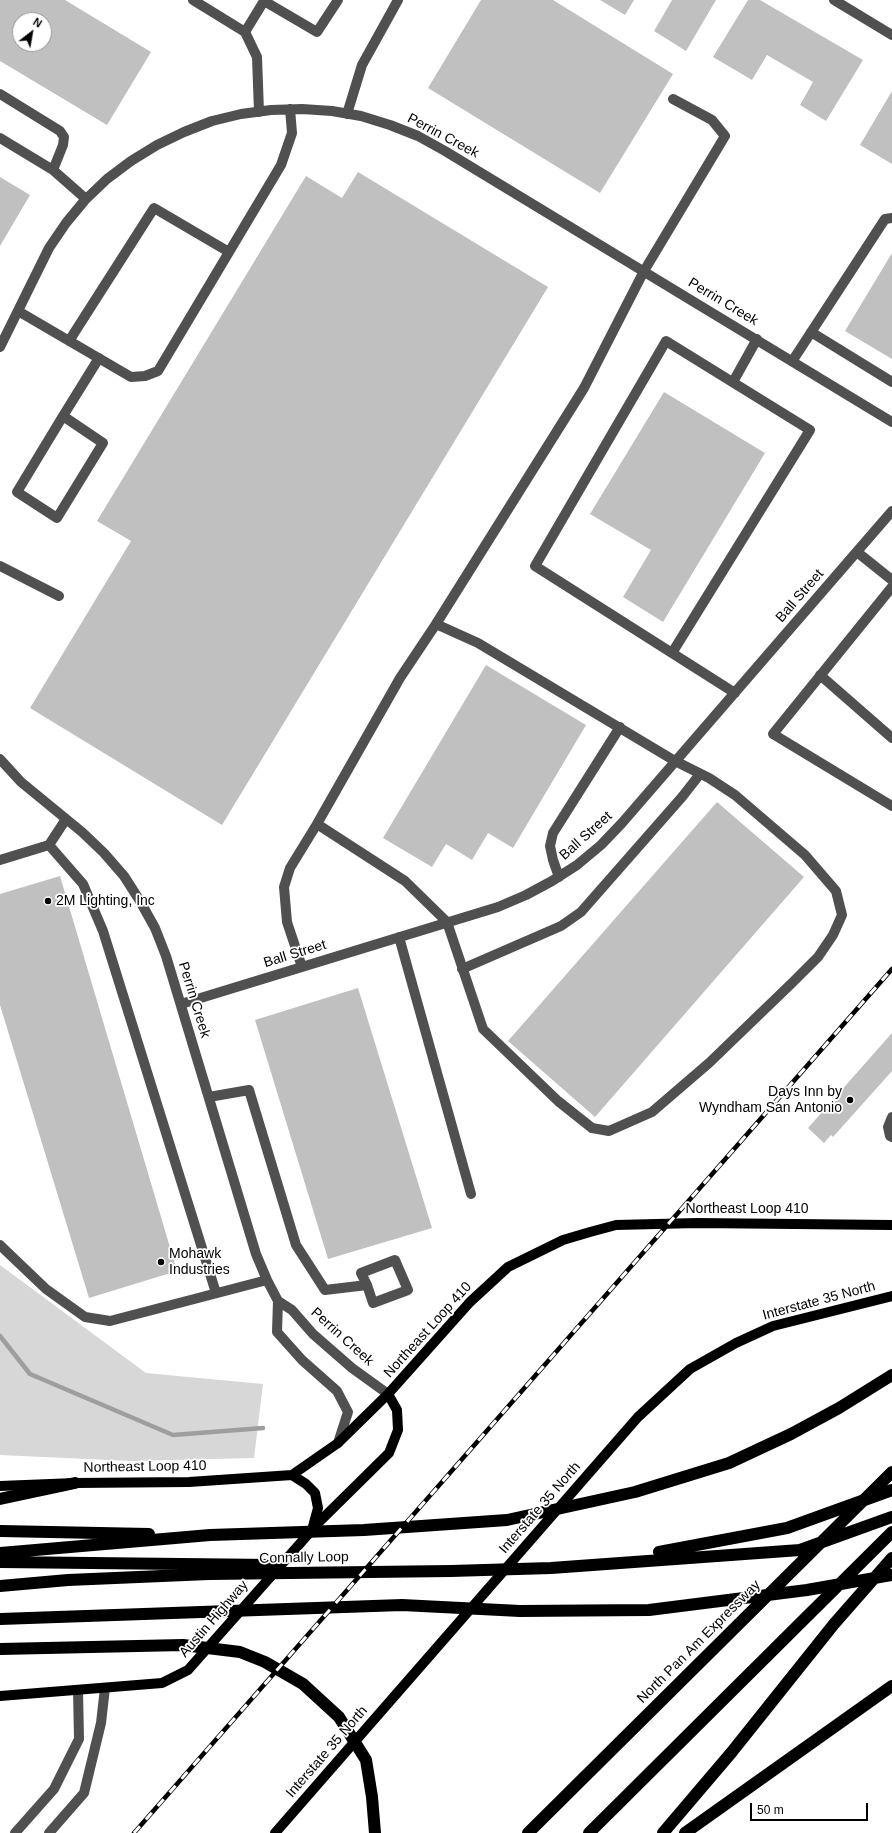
<!DOCTYPE html>
<html>
<head>
<meta charset="utf-8">
<style>
	body { margin:0 }
	#map { position:relative; width:892px; height:1833px; overflow:hidden; background:#fff; font-family:Arial,sans-serif }
	canvas { display:block }
	.north { position:absolute; left:12px; top:12px; width:40px; height:40px; box-sizing:border-box; background:#fff; border:1px solid #999; border-radius:50%; rotate:31deg; font-size:11px; font-weight:700; line-height:16px; text-align:center; color:#000 }
	.north::after { content:''; display:block; margin:auto; width:14px; height:18px; background:#000; clip-path:polygon(50% 0,100% 100%,50% 72%,0 100%) }
	.scale { position:absolute; left:750px; top:1803px; width:118px; height:18px; box-sizing:border-box; border:2px solid #000; border-top:0; padding-left:5px; font-size:12px; line-height:14px; white-space:nowrap; color:#000; -webkit-text-stroke:3px #fff; paint-order:stroke }
</style>
</head>
<body>
<div id="map">
<canvas width="892" height="1833"></canvas>
<div class="north">N</div>
<div class="scale">50 m</div>
</div>
<script>
const ctx = document.querySelector('canvas').getContext('2d');
ctx.lineJoin = 'round';
function paint(path, color) { ctx.fillStyle = color; ctx.fill(path, 'evenodd'); }
const shape = rows => new Path2D(rows.map(r => 'M' + r).join(''));
function trace(path, color, width, dash) { ctx.strokeStyle = color; ctx.lineWidth = width; ctx.lineCap = dash ? 'butt' : 'round'; ctx.setLineDash(dash || []); ctx.stroke(path); }
function write(font, color, halo, rows, align = 'center') {
  ctx.font = font + ' Arial,sans-serif'; ctx.lineWidth = 3.5; ctx.setLineDash([]); ctx.textBaseline = 'middle'; ctx.strokeStyle = halo; ctx.fillStyle = color; for (const [text, x, y, turn = 0] of rows) {
    ctx.save(); ctx.translate(x, y); ctx.rotate((+turn || 0) * Math.PI / 180); ctx.textAlign = isNaN(turn) ? turn : align; if (halo) ctx.strokeText(text, 0, 0); ctx.fillText(text, 0, 0); ctx.restore();
  }
}
const green = shape([
	[0,1265,146,1373,263,1384,254,1458,131,1461,0,1455]
]);
const stream = shape([
	[0,1336,30,1374,173,1435,263,1428]
]);
const building = shape([
	[0,0,65,0,151,52,107,125,0,61],
	[20,20,44,20,44,44,20,44],
	[481,0,553,0,673,74,600,193,428,88],
	[600,0,634,0,625,15],
	[672,0,716,0,686,51,654,31],
	[748,0,760,0,863,60,826,121,800,105,813,82,767,55,752,80,713,57],
	[892,91,892,164,860,145],
	[358,172,548,287,222,825,30,708,131,541,97,521,306,176,342,198],
	[0,177,30,195,0,246],
	[892,253,892,359,845,331],
	[664,392,765,453,663,622,623,597,651,550,590,514],
	[486,665,586,725,513,848,488,833,472,860,446,844,432,867,383,838],
	[717,802,804,877,595,1117,508,1041],
	[60,876,177,1271,89,1298,0,1005,0,894],
	[358,988,432,1228,328,1259,255,1020],
	[892,1033,892,1071,833,1137,831,1135,824,1143,808,1128]
]);
const minor = shape([
	[193,0,245,32],
	[834,0,892,35],
	[0,94,60,131,64,137,63,145,53,170],
	[259,112,257,57,245,32,264,1,317,32,338,0],
	[347,114,362,65,398,0],
	[0,138,53,170,86,199],
	[18,311,131,377,145,376,158,371,281,165,292,133,290,109],
	[811,332,892,382],
	[69,341,154,208,229,252],
	[0,347,49,248,66,223,85,200,107,179,131,161,157,145,184,132,212,121,241,114,271,110,302,109,332,111,361,116,390,125,418,136,445,151,892,422],
	[793,360,885,219,892,218],
	[733,382,757,339],
	[63,416,103,443,57,518,17,492,63,416,99,358],
	[857,552,892,580],
	[0,566,59,596],
	[892,587,773,734,892,806],
	[672,653,810,430,666,341,535,566,672,653,735,693],
	[820,675,892,738],
	[0,759,21,782,82,832,104,853,124,876,140,901,155,928,166,956,256,1254,267,1280,278,1301,292,1310,313,1334,352,1368,388,1394],
	[317,824,405,881,447,922,483,1029,558,1101,592,1128,609,1131,652,1112,709,1063,793,982,818,957,833,935,842,915,836,891,805,855,735,795,709,778,675,761,478,643,436,624],
	[49,845,83,884,103,931,216,1293],
	[0,860,49,845,66,819],
	[559,877,553,860,550,846,553,833,620,727],
	[399,937,471,1194],
	[302,967,287,922,284,887,290,868,317,824,400,678,436,624,584,388,644,271,725,136,712,120,673,99],
	[462,969,561,926,581,912,682,797,700,774],
	[181,1004,498,907,526,895,552,881,577,865,601,845,622,823,892,511],
	[209,1097,249,1090,296,1245,325,1290,367,1285,373,1303,408,1290,395,1260,361,1273,367,1285],
	[892,1117,888,1127,890,1136,892,1137],
	[0,1245,46,1289,85,1317,110,1321,267,1280],
	[278,1301,277,1332,302,1360,337,1391,348,1412,338,1443],
	[15,1833,54,1789,79,1739,78,1690],
	[49,1833,84,1793,101,1723,105,1688]
]);
const major = shape([
	[0,1486,75,1483,189,1482,292,1475,338,1443,388,1394,470,1302,508,1267,563,1240,590,1232,616,1225,697,1223,892,1225],
	[313,1528,389,1453,398,1430,397,1410,388,1394],
	[0,1696,162,1683,188,1670,312,1530,318,1508,315,1493,306,1484,292,1475],
	[275,1833,638,1417,690,1369,736,1343,773,1326,892,1296]
]);
const highway = shape([
	[0,1499,75,1483],
	[0,1531,149,1534],
	[659,1552,787,1528,892,1490],
	[0,1553,210,1535,364,1530,507,1520,635,1492,729,1463,791,1434,839,1408,892,1375],
	[0,1562,272,1565],
	[0,1586,68,1580,209,1574,451,1571,551,1568,800,1550,892,1517],
	[0,1619,402,1605,520,1611,649,1610,807,1590,892,1575],
	[0,1649,183,1645,240,1652,265,1662,303,1684,339,1717,366,1760,372,1797,375,1833],
	[528,1833,892,1472],
	[589,1833,892,1532],
	[663,1833,731,1753,834,1624,892,1558],
	[685,1833,892,1686]
]);
const rail = shape([
	[134,1833,892,969]
]);
const markers = [
	[48,901,4,"#000"],
	[850,1100,4,"#000"],
	[161,1262,4,"#000"]
];
const streetNames = [
	["Perrin Creek",443,136,28],
	["Perrin Creek",723,302,31],
	["Ball Street",800,596,-49],
	["Ball Street",586,836,-42],
	["Ball Street",295,954,-17],
	["Perrin Creek",194,1000,73],
	["Northeast Loop 410",747,1209],
	["Interstate 35 North",819,1301,-15],
	["Northeast Loop 410",428,1330,-48],
	["Perrin Creek",342,1337,42],
	["Northeast Loop 410",145,1467,-1],
	["Interstate 35 North",540,1508,-49],
	["Connally Loop",304,1558,-1],
	["Austin Highway",214,1619,-49],
	["North Pan Am Expressway",699,1642,-45],
	["Interstate 35 North",327,1752,-49]
];
const poiNames = [
	["2M Lighting, Inc",56,901],
	["Days Inn by",842,1092,"right"],
	["Wyndham San Antonio",842,1108,"right"],
	["Mohawk",169,1254],
	["Industries",169,1270]
];
paint(green, '#d7d7d7');
trace(stream, '#9e9e9e', 4.5);
paint(building, '#c0c0c0');
trace(minor, '#505050', 10);
trace(major, '#000', 10);
trace(highway, '#000', 12);
trace(rail, '#000', 4.5);
trace(rail, '#fff', 3, [9]);
for (const [x, y, r, color] of markers) { const dot = new Path2D(); dot.arc(x, y, r, 0, 2 * Math.PI); ctx.fillStyle = color; ctx.fill(dot); trace(dot, '#fff', 1.5); }
write('14px', '#000', '#fff', streetNames);
write('14px', '#000', '#fff', poiNames, 'left');
</script>
</body>
</html>
